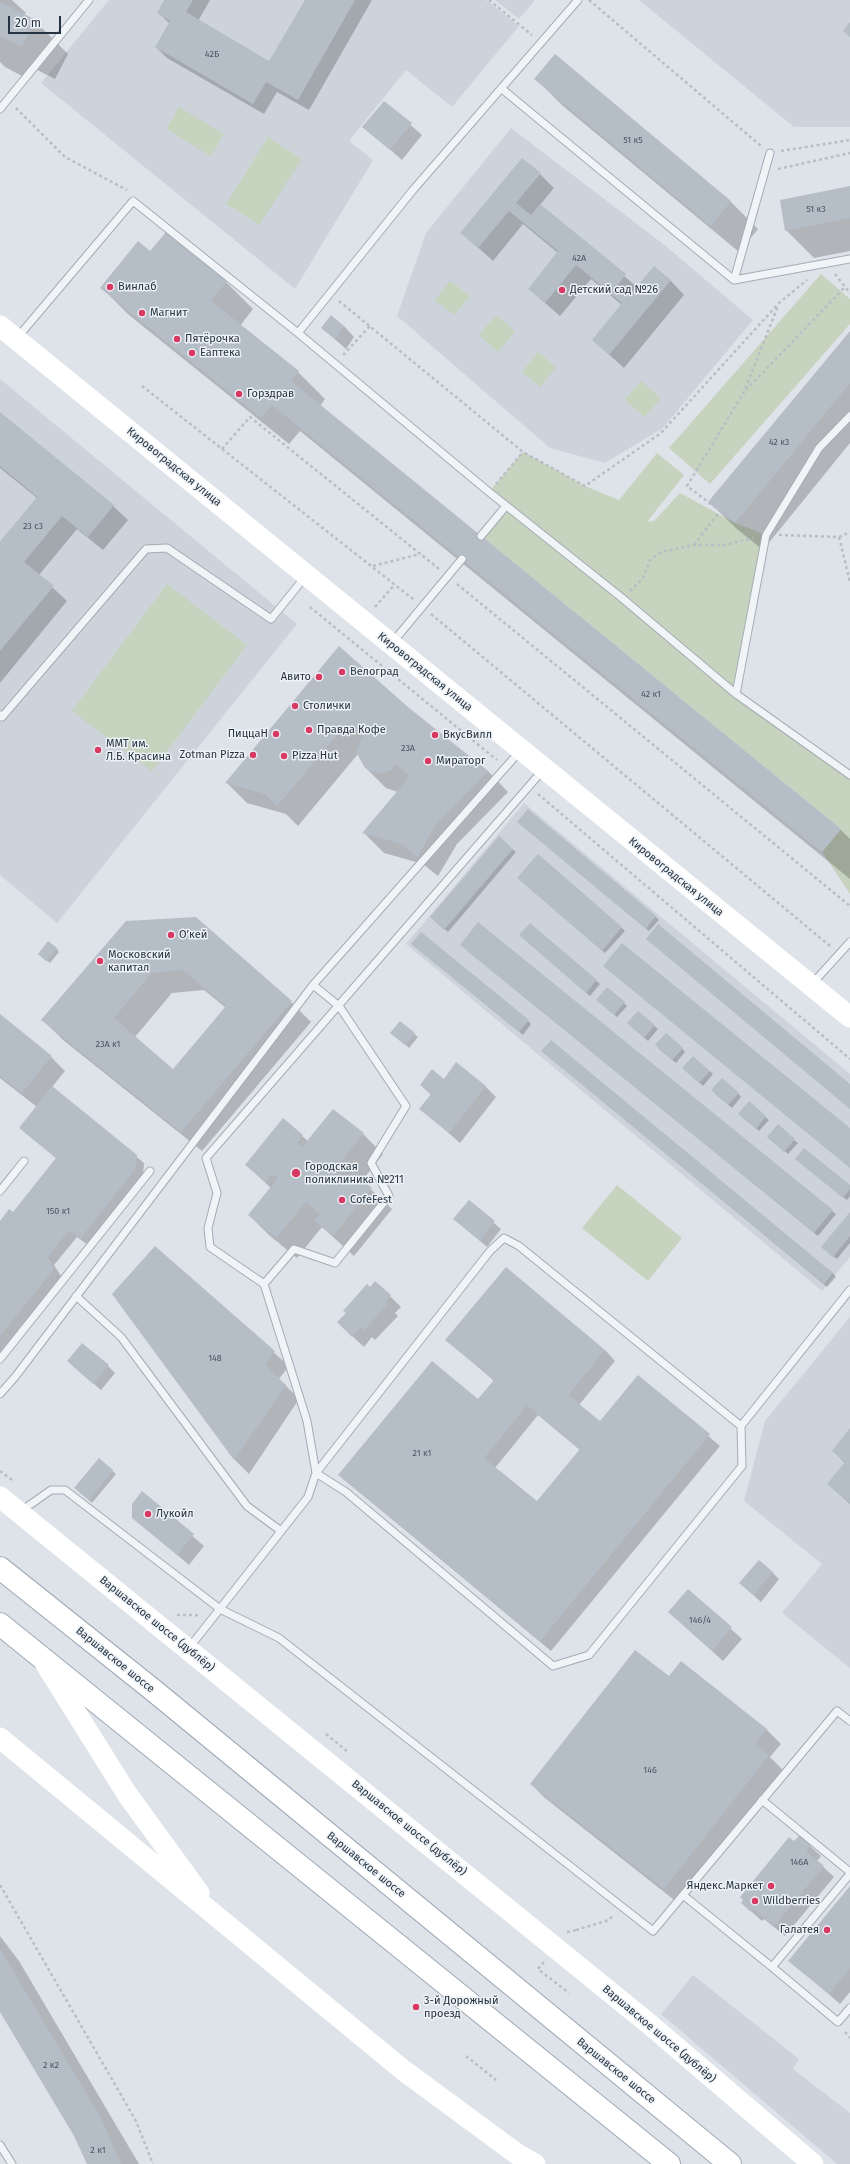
<!DOCTYPE html>
<html>
<head>
<meta charset="utf-8">
<style>
	body { margin:0 }
	#map { position:relative; width:850px; height:2164px; overflow:hidden; background:#dee3e9; font-family:"Fira Sans",sans-serif }
	canvas { display:block }
	.scale { position:absolute; left:8px; top:16px; width:53px; height:18px; box-sizing:border-box; border:2px solid #263341; border-top:0; padding-left:5px; font-size:12px; line-height:14px; white-space:nowrap; color:#263341; -webkit-text-stroke:3px #edf2f6; paint-order:stroke }
</style>
</head>
<body>
<div id="map">
<canvas width="850" height="2164"></canvas>
<div class="scale">20 m</div>
</div>
<script>
const ctx = document.querySelector('canvas').getContext('2d');
ctx.lineJoin = 'round';
function paint(path, color) { ctx.fillStyle = color; ctx.fill(path, 'evenodd'); }
const shape = rows => new Path2D(rows.map(r => 'M' + r).join(''));
function trace(path, color, width, dash) { ctx.strokeStyle = color; ctx.lineWidth = width; ctx.lineCap = dash ? 'butt' : 'round'; ctx.setLineDash(dash || []); ctx.stroke(path); }
function write(font, color, halo, rows, align = 'center') {
  ctx.font = font + ' "Fira Sans",sans-serif'; ctx.lineWidth = 3; ctx.setLineDash([]); ctx.textBaseline = 'middle'; ctx.strokeStyle = halo; ctx.fillStyle = color; for (const [text, x, y, turn = 0] of rows) {
    ctx.save(); ctx.translate(x, y); ctx.rotate((+turn || 0) * Math.PI / 180); ctx.textAlign = isNaN(turn) ? turn : align; if (halo) ctx.strokeText(text, 0, 0); ctx.fillText(text, 0, 0); ctx.restore();
  }
}
const built = shape([
	[109,0,486,0,519,26,452,107,406,70,349,141,373,160,295,289,41,83],
	[495,0,535,0,519,19],
	[639,0,850,0,850,127,794,127],
	[511,128,662,243,753,320,663,428,605,463,550,448,397,316,426,233],
	[0,379,297,624,57,923,0,875],
	[524,803,850,1074,850,1257,822,1291,406,944],
	[850,1317,850,1668,782,1613,822,1564,744,1501,765,1421],
	[693,1975,799,2059,793,2069,850,2113,850,2164,837,2164,661,2014]
]);
const green = shape([
	[179,107,224,134,211,156,166,129],
	[268,137,302,159,259,225,226,204],
	[821,274,850,299,850,324,710,484,669,448],
	[450,281,470,296,454,315,435,300],
	[496,315,515,331,498,352,479,335],
	[538,352,556,367,541,387,522,372],
	[641,381,661,398,645,417,625,400],
	[523,452,585,486,619,500,657,453,684,475,647,522,654,521,680,493,735,523,766,535,736,694,850,775,850,894,822,852,841,829,481,536,506,506,489,492],
	[167,584,247,645,152,771,72,711],
	[617,1185,682,1238,648,1281,582,1228]
]);
const shadow = shape([
	[0,0,12,0,26,13,24,15,35,21,68,54,55,79,29,66,24,77,5,67,0,62],
	[165,0,210,0,198,21,270,63,307,0,372,0,309,110,277,92,264,114,167,58,156,47,170,24,158,12],
	[555,56,731,202,758,229,739,252,563,106,536,79],
	[384,102,422,135,402,160,364,127],
	[540,174,554,188,540,205,637,287,670,280,684,295,624,368,593,340,622,305,591,279,560,316,529,289,558,253,523,224,493,261,462,233],
	[850,187,850,251,814,258,786,230],
	[151,253,226,282,253,309,240,326,298,372,325,399,320,406,840,829,850,839,850,879,300,431,289,444,129,315,102,288],
	[344,326,354,337,346,349,322,328],
	[850,333,850,443,763,550,737,529,709,502],
	[0,413,113,506,128,520,103,550,77,529,39,575,67,601,0,683,0,542,37,498,0,468],
	[339,648,407,708,488,771,508,792,457,844,438,876,423,864,384,853,364,833,398,792,386,788,365,767,358,754,298,826,286,814,247,803,227,783],
	[522,825,655,916,659,920,649,931],
	[512,849,516,852,448,932,434,920],
	[538,855,625,931,605,953,522,881],
	[195,918,291,1002,311,1022,202,1151,63,1040,43,1020],
	[204,990,226,1008,173,1070,135,1037,172,993],
	[530,924,600,984,590,996,520,935],
	[416,947,528,1021,531,1024,523,1035],
	[56,948,59,952,50,963,42,957],
	[464,948,832,1211,836,1214,818,1236],
	[601,1003,624,1003,627,1006,617,1017],
	[638,1012,658,1029,648,1041,631,1026],
	[0,1016,51,1057,65,1071,52,1087,144,1163,143,1176,88,1245,77,1237,54,1265,61,1276,0,1352,0,1222,13,1213,57,1159,20,1128,37,1107,0,1078],
	[400,1022,418,1037,409,1048,395,1036],
	[682,1048,685,1052,676,1063,659,1049],
	[546,1054,833,1273,836,1277,827,1287],
	[710,1071,713,1074,703,1086,687,1072],
	[444,1080,485,1086,496,1097,460,1143,421,1109,431,1095,421,1085],
	[738,1093,741,1097,732,1108,715,1094],
	[749,1103,769,1120,759,1131,743,1117],
	[283,1120,308,1141,363,1134,383,1154,362,1181,392,1209,354,1256,322,1227,297,1258,269,1235,249,1215,271,1188,246,1165],
	[771,1140,794,1140,798,1143,788,1154],
	[800,1162,850,1186,850,1196,847,1200],
	[469,1202,501,1229,487,1247,455,1219],
	[850,1214,850,1243,837,1259,826,1250],
	[155,1248,289,1366,279,1379,299,1399,249,1474,235,1460,113,1294],
	[390,1296,401,1307,395,1313,398,1316,375,1340,372,1337,364,1347,349,1333],
	[447,1340,605,1350,615,1361,579,1405,600,1423,638,1376,720,1446,551,1651,339,1475,478,1400,494,1381],
	[538,1415,580,1450,537,1503,495,1468],
	[68,1361,108,1366,115,1373,101,1390],
	[850,1430,850,1504,828,1484,845,1463,833,1451],
	[99,1459,116,1474,92,1503,78,1491],
	[142,1493,204,1546,189,1565,133,1517],
	[772,1572,779,1579,761,1602,740,1583],
	[688,1590,742,1639,723,1661,669,1612],
	[669,1677,766,1729,781,1744,770,1757,783,1770,678,1903,545,1798,531,1784],
	[794,1843,810,1846,821,1856,817,1861,834,1877,785,1936,764,1919,762,1921,742,1903],
	[850,1888,850,1992,840,2004,790,1961],
	[0,1936,19,1961,139,2164,88,2164,75,2136,0,2010]
]);
const building = shape([
	[164,0,193,0,186,12,269,61,305,0,355,0,298,100,266,82,253,104,155,47,170,21,157,13],
	[0,2,36,20,22,47,0,36],
	[850,22,850,37,843,31],
	[555,54,731,201,711,226,534,79],
	[384,101,412,123,390,150,362,127],
	[522,158,541,173,516,203,531,215,540,204,626,274,617,286,629,296,654,266,671,280,609,355,592,340,622,303,576,265,545,303,528,289,558,251,509,211,478,248,460,233],
	[850,186,850,218,785,231,780,200],
	[166,232,227,281,211,301,299,371,291,381,841,829,822,852,272,405,261,418,100,288,138,241,150,251],
	[331,315,344,326,335,339,321,328],
	[850,331,850,383,735,523,708,502],
	[0,412,114,505,88,537,62,516,24,562,54,586,0,651,0,542,37,497,0,466],
	[339,646,408,707,488,771,436,824,417,857,402,844,362,833,410,776,396,764,391,770,383,773,373,772,365,768,356,752,363,736,347,723,277,806,265,794,225,783],
	[528,809,656,916,646,929,517,822],
	[499,836,513,849,444,930,430,917],
	[538,854,622,927,602,951,517,878],
	[196,917,292,1001,181,1132,41,1020,126,921],
	[183,970,226,1006,173,1069,114,1018,151,973],
	[478,922,833,1210,814,1233,460,945],
	[530,923,597,980,586,993,519,935],
	[658,924,850,1084,850,1109,646,939],
	[421,932,529,1020,519,1032,411,944],
	[48,941,57,948,46,961,38,954],
	[622,943,850,1128,850,1168,603,966],
	[607,987,625,1002,614,1015,596,1000],
	[638,1011,655,1025,644,1038,627,1023],
	[0,1014,52,1056,22,1093,0,1076],
	[400,1021,415,1033,405,1045,390,1033],
	[666,1033,683,1048,672,1060,655,1045],
	[551,1040,833,1273,824,1284,541,1051],
	[693,1056,710,1071,699,1083,682,1068],
	[456,1062,486,1086,449,1133,419,1109,431,1094,420,1085,432,1069,444,1079],
	[722,1078,739,1093,728,1105,711,1090],
	[52,1086,137,1155,136,1168,80,1239,69,1230,48,1257,54,1269,0,1336,0,1221,9,1209,13,1212,56,1158,19,1128],
	[749,1101,766,1116,756,1129,738,1114],
	[333,1109,364,1133,333,1171,346,1181,353,1173,372,1188,333,1236,314,1221,320,1214,306,1202,276,1238,248,1215,278,1178,272,1174,266,1182,245,1165,283,1118,303,1135,297,1143,302,1147],
	[778,1124,795,1139,784,1152,767,1137],
	[804,1148,850,1185,850,1189,843,1198,795,1159],
	[469,1200,495,1221,480,1241,453,1219],
	[850,1212,850,1236,833,1257,821,1247],
	[155,1246,275,1351,265,1365,286,1385,234,1460,112,1294],
	[506,1267,605,1350,568,1395,600,1421,638,1375,710,1434,540,1641,338,1475,432,1361,478,1399,494,1380,445,1340],
	[527,1405,580,1449,537,1501,484,1458],
	[375,1281,391,1295,385,1301,388,1304,364,1330,361,1327,352,1337,337,1322,346,1313,343,1311,367,1284,370,1287],
	[82,1343,109,1365,93,1384,67,1361],
	[850,1428,850,1503,827,1484,845,1462,832,1451],
	[99,1458,113,1470,89,1500,74,1488],
	[142,1491,194,1534,177,1555,132,1518,132,1504],
	[759,1560,773,1572,753,1595,739,1583],
	[688,1589,732,1627,712,1651,668,1612],
	[635,1650,669,1676,681,1661,767,1729,755,1744,769,1755,664,1889,530,1784],
	[800,1835,811,1845,806,1851,824,1866,774,1926,753,1909,750,1911,741,1903,743,1900,740,1897,789,1837,794,1841],
	[850,1886,850,1968,829,1994,788,1961],
	[0,1949,101,2118,121,2164,87,2164,74,2136,0,2012]
]);
const path = shape([
	[489,0,532,35],
	[589,0,761,146],
	[16,108,65,157,127,190],
	[781,151,850,140],
	[778,169,850,153],
	[835,274,850,293],
	[339,301,523,452,585,486,661,433,779,303,807,280],
	[343,355,370,326],
	[142,386,413,599],
	[746,390,844,288],
	[222,449,250,417,439,569],
	[496,484,523,452],
	[779,535,839,537,850,532],
	[839,537,850,582],
	[694,545,720,511,687,486,744,392,778,306],
	[373,566,420,554],
	[457,584,850,906],
	[630,591,643,578,650,560,661,552,694,545,725,545,753,538],
	[310,607,497,760],
	[375,607,395,584],
	[431,614,830,946],
	[538,794,850,1059],
	[0,1471,12,1480],
	[177,1615,196,1615,199,1617],
	[326,1734,348,1752],
	[0,1885,136,2121,153,2164],
	[576,1930,609,1920,613,1915],
	[567,1932,577,1930],
	[544,1962,538,1969,569,1993],
	[845,2032,850,2038],
	[466,2056,496,2080]
]);
const lane = shape([
	[502,89,734,280,850,259],
	[0,109,89,0],
	[734,280,770,153],
	[298,333,489,492,622,598,736,694,850,775],
	[17,338,133,201,298,333,413,190,578,0],
	[481,536,506,506],
	[392,643,462,559],
	[736,694,766,535,819,448,850,416],
	[0,715,2,717,146,549,167,548,271,619,305,577],
	[812,984,850,942],
	[0,1191,24,1161],
	[264,1284,294,1249,335,1263,389,1196,371,1163,406,1106,339,1006,313,985],
	[76,1296,121,1337,247,1506,281,1531],
	[0,1359,150,1171],
	[0,1394,15,1377,313,985,520,751],
	[741,1426,742,1466,589,1655,553,1666,346,1492,316,1473,490,1251,504,1238,519,1246,741,1426,850,1290],
	[21,1509,24,1509,51,1490,65,1490,220,1609,279,1638,653,1931,683,1895,772,1967,850,1874],
	[189,1648,308,1497,316,1473,307,1421,264,1284,210,1247,208,1228,217,1193,206,1158,543,770],
	[762,1800,850,1872],
	[683,1895,837,1711,850,1721],
	[772,1967,838,2022,850,2008],
	[0,2145,12,2164]
]);
const secondary = shape([
	[0,326,850,1017],
	[0,1497,648,2023,813,2164],
	[45,1663,127,1794,199,1893],
	[0,1738,403,2070,517,2154,535,2164]
]);
const primary = shape([
	[0,1568,153,1690,730,2164],
	[0,1624,669,2164]
]);
const markers = [
	[110,287,4,"#d73963"],
	[562,290,4,"#d73963"],
	[142,313,4,"#d73963"],
	[177,339,4,"#d73963"],
	[192,353,4,"#d73963"],
	[239,394,4,"#d73963"],
	[342,672,4,"#d73963"],
	[319,677,4,"#d73963"],
	[295,706,4,"#d73963"],
	[309,730,4,"#d73963"],
	[276,734,4,"#d73963"],
	[435,735,4,"#d73963"],
	[98,750,4,"#d73963"],
	[253,755,4,"#d73963"],
	[284,756,4,"#d73963"],
	[428,761,4,"#d73963"],
	[171,935,4,"#d73963"],
	[100,961,4,"#d73963"],
	[296,1173,5,"#d73963"],
	[342,1200,4,"#d73963"],
	[148,1514,4,"#d73963"],
	[771,1886,4,"#d73963"],
	[755,1901,4,"#d73963"],
	[827,1930,4,"#d73963"],
	[416,2007,4,"#d73963"]
];
const numberNames = [
	["42Б",212,54],
	["51 к5",633,140],
	["51 к3",816,209],
	["42А",579,258],
	["42 к3",779,442],
	["23 с3",33,526],
	["42 к1",651,694],
	["23А",408,748],
	["23А к1",108,1044],
	["150 к1",58,1211],
	["148",215,1358],
	["21 к1",422,1453],
	["146/4",700,1620],
	["146",650,1770],
	["146А",799,1862],
	["2 к2",51,2065],
	["2 к1",98,2150]
];
const poiNames = [
	["Винлаб",118,287],
	["Детский сад №26",570,290],
	["Магнит",150,313],
	["Пятёрочка",185,339],
	["Еаптека",200,353],
	["Горздрав",247,394],
	["Велоград",350,672],
	["Авито",311,677,"right"],
	["Столички",303,706],
	["Правда Кофе",317,730],
	["ПиццаН",268,734,"right"],
	["ВкусВилл",443,735],
	["ММТ им.",106,744],
	["Л.Б. Красина",106,757],
	["Zotman Pizza",245,755,"right"],
	["Pizza Hut",292,756],
	["Мираторг",436,761],
	["О’кей",179,935],
	["Московский",108,955],
	["капитал",108,968],
	["Городская",305,1167],
	["поликлиника №211",305,1180],
	["CofeFest",350,1200],
	["Лукойл",156,1514],
	["Яндекс.Маркет",763,1886,"right"],
	["Wildberries",763,1901],
	["Галатея",819,1930,"right"],
	["3-й Дорожный",424,2001],
	["проезд",424,2014]
];
const streetNames = [
	["Кировоградская улица",174,467,39],
	["Кировоградская улица",425,672,39],
	["Кировоградская улица",676,877,39],
	["Варшавское шоссе (дублёр)",157,1624,39],
	["Варшавское шоссе",115,1660,39],
	["Варшавское шоссе (дублёр)",409,1828,39],
	["Варшавское шоссе",366,1865,39],
	["Варшавское шоссе (дублёр)",659,2034,40],
	["Варшавское шоссе",616,2071,39]
];
paint(built, '#ccd3db');
paint(green, '#c6d3be');
paint(shadow, '#0003');
paint(building, '#b5bdc6');
trace(lane, '#a3abb3', 9);
trace(primary, '#9ca9b5', 24);
trace(path, '#b8bec4', 2.5, [3, 3]);
trace(lane, '#f1f4f7', 7);
trace(secondary, '#fff', 21);
trace(primary, '#fff', 22);
for (const [x, y, r, color] of markers) { const dot = new Path2D(); dot.arc(x, y, r, 0, 2 * Math.PI); ctx.fillStyle = color; ctx.fill(dot); trace(dot, '#edf2f6', 1.5); }
write('9px', '#4a5662', null, numberNames);
write('11px', '#263341', '#edf2f6', poiNames, 'left');
write('11px', '#263341', '#edf2f6', streetNames);
</script>
</body>
</html>
